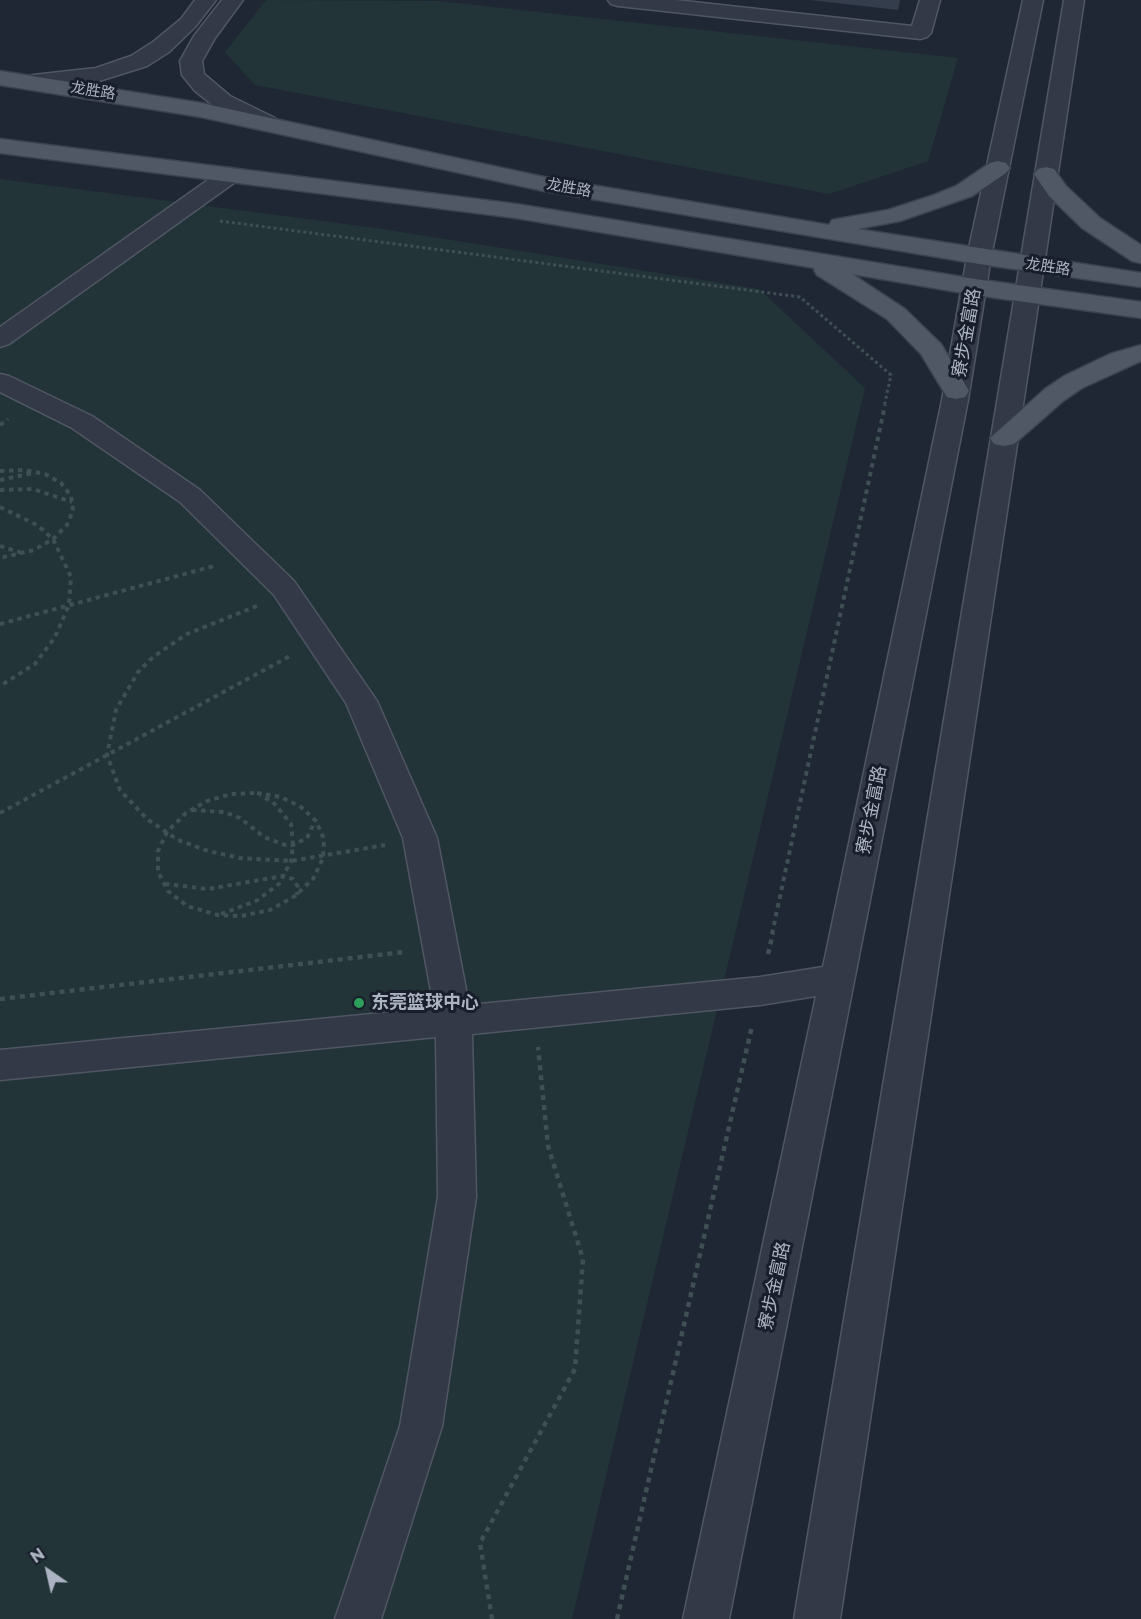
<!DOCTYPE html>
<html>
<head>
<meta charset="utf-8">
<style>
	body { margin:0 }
	#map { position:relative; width:1141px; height:1619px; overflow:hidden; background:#1f2735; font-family:Montserrat,sans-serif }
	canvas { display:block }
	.north { position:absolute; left:18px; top:1541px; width:60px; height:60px; -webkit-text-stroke:4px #181e2a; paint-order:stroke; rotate:326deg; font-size:16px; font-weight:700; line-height:24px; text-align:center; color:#acb3c3 }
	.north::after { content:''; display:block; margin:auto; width:21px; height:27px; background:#acb3c3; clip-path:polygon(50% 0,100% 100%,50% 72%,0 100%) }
</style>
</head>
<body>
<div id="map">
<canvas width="1141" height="1619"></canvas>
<div class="north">N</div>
</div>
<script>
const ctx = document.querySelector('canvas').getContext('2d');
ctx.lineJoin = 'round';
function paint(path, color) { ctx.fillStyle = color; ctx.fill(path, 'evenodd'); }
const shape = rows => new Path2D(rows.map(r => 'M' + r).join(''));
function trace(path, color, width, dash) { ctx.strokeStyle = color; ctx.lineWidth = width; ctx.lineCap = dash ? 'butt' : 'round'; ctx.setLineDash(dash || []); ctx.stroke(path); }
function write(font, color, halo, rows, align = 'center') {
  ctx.font = font + ' Montserrat,"Noto Sans SC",sans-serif'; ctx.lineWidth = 6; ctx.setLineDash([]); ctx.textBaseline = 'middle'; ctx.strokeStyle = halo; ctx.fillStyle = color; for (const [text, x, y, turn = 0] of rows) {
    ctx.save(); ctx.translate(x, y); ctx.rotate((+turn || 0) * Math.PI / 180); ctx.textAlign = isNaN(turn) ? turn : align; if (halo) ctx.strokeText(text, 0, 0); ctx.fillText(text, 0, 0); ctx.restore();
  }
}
const green = shape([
	[266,0,439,1,958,58,928,161,829,194,255,85,225,52],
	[0,179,376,228,759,289,865,388,572,1619,0,1619]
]);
const pathFar2 = shape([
	[220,221,800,297,891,375,884,407]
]);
const pathFar1 = shape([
	[0,425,8,419],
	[0,471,24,470,45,474,61,483,71,496,73,510,67,525,53,539,34,550,0,558],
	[0,480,33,473],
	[0,490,33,489,72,502],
	[0,507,37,525,53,539,71,577,69,605,55,637,35,664,0,686],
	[0,546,22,553],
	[257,606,187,634,153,657,138,672,116,710,107,755,120,790,147,819,178,840,208,851,240,858,291,861,385,845],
	[0,624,214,566],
	[257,793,281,797,301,807,316,821,324,839,323,858,313,879,295,896,270,910,241,916,218,915,187,906,168,891,158,872,158,851,167,832,186,813,207,801,231,794,257,793],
	[192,810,224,812,240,818,264,837,285,845,293,845,307,838,315,821],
	[0,813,290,656],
	[165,884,208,889,283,876,293,879,298,887,297,895],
	[221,914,256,901,279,884,291,861,293,845,291,824,273,802,260,795],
	[772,934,885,405]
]);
const path = shape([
	[768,954,773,933],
	[0,999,404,952],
	[492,1619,480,1543,575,1369,583,1259,548,1146,538,1047],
	[617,1619,752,1026]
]);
const minor = shape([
	[195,0,216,0,195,27,169,52,147,66,99,81,33,89,25,87,22,82,25,77,33,75,96,68,131,56,153,42,181,19,195,0],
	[222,0,243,0,215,38,202,61,204,74,230,96,275,118,278,123,275,128,267,130,259,128,214,106,195,91,182,75,180,61,194,36,222,0],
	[608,0,675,0,912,26,920,0,940,0,931,33,927,37,920,39,618,6,611,4,608,0],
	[1023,0,1043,0,991,257,968,400,729,1619,683,1619,816,996,760,1005,472,1034,476,1197,442,1426,381,1619,335,1619,400,1426,438,1197,436,1037,0,1080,0,1050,434,1008,403,838,346,703,274,595,180,502,72,428,0,392,0,374,9,376,92,416,200,490,294,581,377,701,437,838,469,1005,760,977,823,967,942,400,967,257,1023,0],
	[1064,0,1084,0,840,1619,794,1619,1064,0],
	[230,168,238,170,242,175,238,180,9,344,0,347,0,327,222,170,230,168]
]);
const major = shape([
	[0,71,201,103,544,177,829,225,832,220,888,210,934,195,956,186,990,163,998,161,1006,163,1010,168,1006,173,972,196,900,221,857,229,1141,273,1141,287,979,264,544,191,201,117,0,85,0,71],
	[0,139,516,204,975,279,1141,302,1141,318,975,295,852,274,905,309,941,344,969,391,965,397,956,399,947,397,921,354,887,319,817,275,814,270,815,268,516,218,0,153,0,139],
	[1046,167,1054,169,1066,186,1100,218,1141,245,1141,263,1132,261,1082,228,1049,196,1034,174,1038,169,1046,167],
	[1141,345,1141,361,1082,388,1063,401,1014,444,1004,446,994,444,990,438,1045,389,1064,376,1110,354,1141,345]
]);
const wall = shape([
	[810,0,900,0,898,10]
]);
const markers = [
	[359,1003,6,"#2e9e5b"]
];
const farStreetnames = [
	["龙胜路",93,91,9],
	["龙胜路",569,188,10],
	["龙胜路",1048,267,8]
];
const streetNames = [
	["寮步金富路",967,333,-80],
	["寮步金富路",872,810,-79],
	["寮步金富路",775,1286,-78]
];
const poiNames = [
	["东莞篮球中心",371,1003]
];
paint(green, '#223437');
trace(minor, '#505664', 3);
trace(major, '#3c424f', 3);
trace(pathFar2, '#3f4f54', 3, [3, 3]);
trace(pathFar1, '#3f4f54', 4, [4.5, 4.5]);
trace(path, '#3f4f54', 4.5, [5, 5]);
paint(minor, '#333946');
paint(major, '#505866');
paint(wall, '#343d4c');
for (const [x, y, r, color] of markers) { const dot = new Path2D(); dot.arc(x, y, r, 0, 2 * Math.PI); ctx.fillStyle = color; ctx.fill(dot); trace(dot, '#181e2a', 2); }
write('15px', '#acb3c3', '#181e2a', farStreetnames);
write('18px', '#acb3c3', '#181e2a', streetNames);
write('bold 18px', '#acb3c3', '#181e2a', poiNames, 'left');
</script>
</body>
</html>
